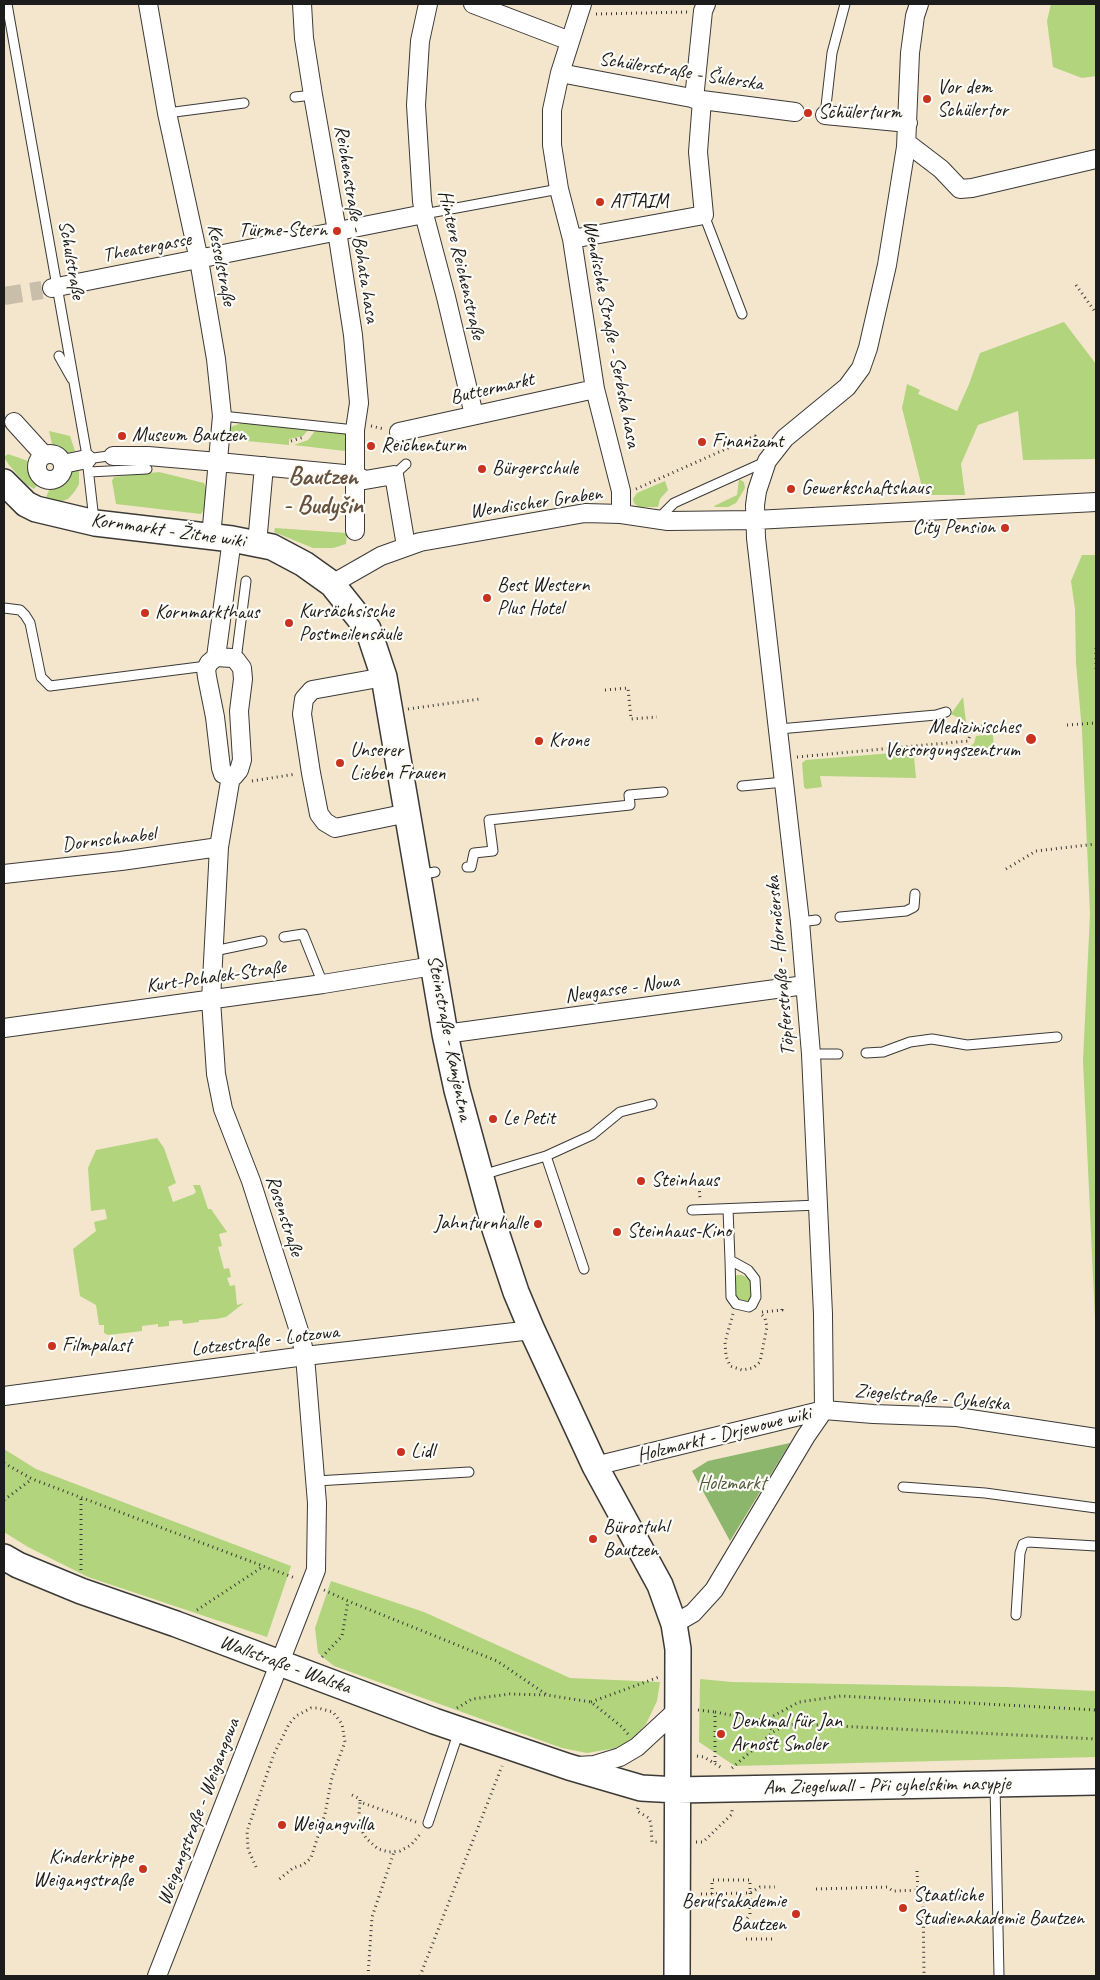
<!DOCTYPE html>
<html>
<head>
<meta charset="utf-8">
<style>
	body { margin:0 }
	#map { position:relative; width:1100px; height:1980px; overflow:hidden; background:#f3e6cd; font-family:Caveat,sans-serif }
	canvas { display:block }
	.frame { position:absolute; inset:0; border:5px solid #1c1c1c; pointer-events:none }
</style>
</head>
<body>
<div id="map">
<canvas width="1100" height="1980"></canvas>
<div class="frame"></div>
</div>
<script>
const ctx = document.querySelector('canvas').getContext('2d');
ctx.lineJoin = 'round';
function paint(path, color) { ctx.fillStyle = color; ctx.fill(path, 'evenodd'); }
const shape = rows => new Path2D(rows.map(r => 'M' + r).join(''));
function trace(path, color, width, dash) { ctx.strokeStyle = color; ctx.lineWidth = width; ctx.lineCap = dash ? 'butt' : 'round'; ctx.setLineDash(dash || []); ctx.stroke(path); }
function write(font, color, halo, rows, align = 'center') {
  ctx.font = font + ' Caveat,sans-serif'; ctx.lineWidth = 4.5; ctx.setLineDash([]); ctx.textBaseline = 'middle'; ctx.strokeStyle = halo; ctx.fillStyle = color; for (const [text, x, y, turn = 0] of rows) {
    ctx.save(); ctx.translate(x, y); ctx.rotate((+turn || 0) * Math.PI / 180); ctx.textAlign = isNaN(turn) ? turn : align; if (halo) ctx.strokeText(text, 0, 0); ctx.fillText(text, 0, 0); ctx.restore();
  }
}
const green = shape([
	[1051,4,1096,4,1096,76,1082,78,1053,67,1047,21],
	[1064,322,1096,364,1096,459,1023,460,1018,411,978,425,961,464,965,495,924,495,902,408,907,384,920,390,918,394,957,411,969,384,980,353],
	[242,423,253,423,309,429,303,436,289,439,289,445,225,439,230,427],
	[49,431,70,436,75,451,62,455,53,448],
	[315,431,348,434,345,451,294,445,308,440],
	[8,454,28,461,28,472,33,481,38,484,34,489,26,484,9,465,4,457],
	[79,470,79,484,75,491,68,499,60,502,46,497,51,486,58,482,65,473],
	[159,472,204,483,206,488,205,508,201,514,116,504,112,481,114,477],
	[739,479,744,482,745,488,736,503,728,507,715,507,714,506,737,495],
	[665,481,668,490,660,499,658,507,638,507,634,503,633,499,637,493],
	[275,528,347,533,346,544,333,548,313,548,274,532],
	[1082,555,1096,555,1096,1341,1083,1061,1090,914,1082,731,1076,663,1075,609,1071,581],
	[963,697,966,722,951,714],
	[993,734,994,750,914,757,916,778,820,776,822,787,806,789,804,787,802,763,806,760,967,747,971,746,974,743,976,736],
	[157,1138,164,1148,176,1183,168,1187,173,1202,194,1194,196,1192,193,1185,200,1185,208,1209,211,1209,227,1232,219,1234,222,1246,218,1247,224,1269,229,1268,231,1277,227,1278,230,1286,235,1285,237,1305,244,1303,226,1317,216,1319,199,1320,199,1322,183,1324,182,1320,169,1321,169,1326,158,1327,158,1324,142,1326,142,1331,108,1335,104,1333,104,1325,99,1325,96,1305,80,1296,73,1249,96,1231,94,1222,107,1219,105,1209,91,1211,88,1168,96,1150],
	[737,1275,742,1275,750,1279,754,1291,750,1301,748,1302,738,1301,734,1293,734,1278],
	[4,1449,36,1469,291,1566,267,1637,88,1577,28,1547,4,1532],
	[331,1581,424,1612,570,1678,660,1682,657,1701,646,1724,630,1741,616,1748,587,1753,562,1748,334,1666,318,1653,315,1628],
	[700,1679,732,1682,1008,1687,1096,1691,1096,1757,735,1766,699,1742]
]);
const forest = shape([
	[790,1443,730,1541,692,1471,708,1461]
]);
const streetTunnel = shape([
	[4,296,42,290]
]);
const path = shape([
	[596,14,687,12],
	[1076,285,1096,313],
	[371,426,384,429],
	[291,441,304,437],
	[636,489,755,436,759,444],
	[1096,648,1096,670],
	[605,690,628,688,631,719,657,717],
	[408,709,480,699],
	[1067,725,1096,723],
	[797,757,968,741,973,727,997,725,998,730],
	[252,781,296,774],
	[1006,869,1036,851,1096,844],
	[686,1183,697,1183,699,1185,700,1199],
	[762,1312,782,1310,782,1309],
	[733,1314,725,1342,726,1356,730,1366,742,1370,753,1368,760,1362,767,1327,765,1318,760,1313],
	[4,1463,32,1479,295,1578],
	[4,1500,32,1479],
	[81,1570,81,1498],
	[324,1590,348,1601,497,1661,547,1695,591,1702,622,1727,628,1734],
	[197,1610,264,1566],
	[322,1657,342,1636,348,1601],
	[591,1702,659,1677],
	[457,1708,472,1699,510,1694,545,1695],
	[698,1710,715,1712],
	[766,1720,773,1732],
	[697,1756,704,1757,722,1768],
	[715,1762,715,1712,751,1719,766,1720,799,1702,841,1696,1096,1710],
	[732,1768,773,1732,784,1726,797,1724,1096,1739],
	[352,1795,360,1799,360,1802],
	[638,1808,637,1811,649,1818,651,1824,652,1842,657,1842],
	[416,1822,360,1802,359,1814,362,1831,366,1838,378,1849,389,1852,400,1851,411,1845,422,1832],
	[696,1842,703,1842,732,1814,732,1808],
	[256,1867,248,1849,247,1831,274,1754,289,1724,296,1716,311,1708,318,1708,333,1712,342,1724,345,1742,332,1777,325,1814,311,1858,303,1865,293,1868,277,1881],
	[917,1871,918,1890],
	[816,1889,887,1887,893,1891,923,1890,924,1976],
	[701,1894,750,1893,760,1887,775,1887],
	[712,1894,712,1880,750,1880,750,1914,746,1920],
	[746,1939,776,1939],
	[368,1976,372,1917,394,1852],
	[420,1976,502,1766]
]);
const lane = shape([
	[7,4,86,450,94,520],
	[295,97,313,95],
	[167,113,244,103],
	[823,115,825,115,832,53,845,4],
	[424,214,559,189],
	[704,215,742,314],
	[59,356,72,379],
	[222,416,355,430],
	[87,459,108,456],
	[89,472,147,469],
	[394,475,406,464],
	[658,519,674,503,767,461],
	[4,608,20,610,25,615,30,623,41,677,50,686,207,666],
	[236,660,246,581],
	[779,729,936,715,946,712],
	[742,786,784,782],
	[467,867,471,867,474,853,493,851,489,820,630,805,629,795,663,792],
	[418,875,435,872],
	[840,917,906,911,914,907,915,894],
	[800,922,816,920],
	[284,937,303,934,323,984],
	[214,951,262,941],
	[866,1053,883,1052,910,1042,932,1039,967,1045,1057,1037],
	[811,1054,838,1054],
	[546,1156,584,1269],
	[482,1175,546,1156,592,1135,620,1112,652,1104],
	[728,1209,730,1260,731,1297,736,1304,749,1307,752,1305,756,1297,755,1279,748,1270,730,1260],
	[692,1210,819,1205],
	[316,1481,469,1472],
	[903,1487,985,1493,1096,1508],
	[1016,1615,1020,1553,1023,1544,1028,1542,1096,1546],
	[995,1786,999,1976],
	[428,1823,459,1731]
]);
const street = shape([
	[148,4,167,113,199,260,216,359,222,416,211,537],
	[302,4,304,38,313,95,337,231,353,335,359,403,355,430,355,531],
	[428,4,420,41,416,105,422,201,424,214,446,297,474,415],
	[473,4,570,41],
	[582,4,560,73,552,110,552,145,559,189,572,239,595,389,621,491,621,514],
	[560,73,702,100,795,112],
	[694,99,703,11,706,4],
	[825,115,908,123],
	[907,143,941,169,960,189,972,188,1096,159],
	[572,239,704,215,698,152,702,100],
	[52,288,424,214],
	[14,422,44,455],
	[399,432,595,389],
	'37 467a13 13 0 1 1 26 0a13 13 0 1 1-26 0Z',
	[113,456,148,456,218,462,355,475,365,480,394,475,406,546],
	[63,464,87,459],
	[257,544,264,466],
	[332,584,381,556,420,542,585,513,621,514,668,521,755,520,1096,502],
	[216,657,232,658,236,660,242,668,243,679,239,711,242,760,239,770,234,776,228,776,223,774,221,768,215,717,207,677,206,669,209,663,216,657],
	[216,657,232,539],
	[384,677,312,690,304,699,302,714,311,773,319,814,325,822,335,828,408,813],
	[4,874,121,861,219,847],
	[4,1028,323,984,433,966],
	[445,1034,805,985],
	[4,1396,305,1356,532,1330],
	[824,1410,823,1314,811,1054,800,922,756,538,755,505,757,491,767,461,785,438,847,387,861,368,868,348,887,265,906,147,910,53,915,16,919,4],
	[595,1466,824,1410,873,1414,957,1417,1096,1438],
	[674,1624,693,1613,714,1590,806,1436,824,1410],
	[578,1766,594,1765,620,1757,637,1747,677,1710],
	[157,1976,316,1570,317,1503,305,1356,300,1334,251,1181,223,1109,216,1074,211,1000,219,847,231,776]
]);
const secondary = shape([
	[4,482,26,504,36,509,95,523,232,539,272,547,304,564,332,584,368,629,384,677,445,1034,457,1090,495,1229,516,1292,532,1330,595,1466,660,1585,674,1624,678,1649,677,1976],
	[4,1557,18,1565,81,1591,176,1624,434,1721,569,1767,641,1788,677,1790,1096,1782]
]);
const markers = [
	[927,99,5,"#c8321e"],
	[808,113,5,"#c8321e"],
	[600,202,5,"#c8321e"],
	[337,231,5,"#c8321e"],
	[122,436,5,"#c8321e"],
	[702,442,5,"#c8321e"],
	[371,446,5,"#c8321e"],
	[482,469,5,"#c8321e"],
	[791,489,5,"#c8321e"],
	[1005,528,5,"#c8321e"],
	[487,598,5,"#c8321e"],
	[145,613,5,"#c8321e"],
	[289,623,5,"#c8321e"],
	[1031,739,6,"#c8321e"],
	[539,741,5,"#c8321e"],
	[340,763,5,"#c8321e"],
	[493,1119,5,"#c8321e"],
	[641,1181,5,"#c8321e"],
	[538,1224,5,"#c8321e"],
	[617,1232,5,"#c8321e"],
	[52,1346,5,"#c8321e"],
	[401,1452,5,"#c8321e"],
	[593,1539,5,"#c8321e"],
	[721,1734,5,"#c8321e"],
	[282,1825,5,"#c8321e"],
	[143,1869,5,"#c8321e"],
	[903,1908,5,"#c8321e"],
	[796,1914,5,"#c8321e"]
];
const streetNames = [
	["Schülerstraße - Šulerska",681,72,9],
	["Reichenstraße - Bohata hasa",356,224,81],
	["Theatergasse",147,248,-11],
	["Schulstraße",71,260,80],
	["Kesselstraße",221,265,79],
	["Hintere Reichenstraße",461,265,77],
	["Wendische Straße - Serbska hasa",611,334,79],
	["Buttermarkt",492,389,-13],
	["Wendischer Graben",536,503,-8],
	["Kornmarkt - Žitne wiki",168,531,8],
	["Dornschnabel",109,840,-7],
	["Töpferstraße - Hornčerska",781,966,-95],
	["Kurt-Pchalek-Straße",216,977,-8],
	["Neugasse - Nowa",622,989,-8],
	["Steinstraße - Kamjentna",449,1038,79],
	["Rosenstraße",284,1216,72],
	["Lotzestraße - Lotzowa",265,1341,-7],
	["Ziegelstraße - Cyhelska",932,1398,5],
	["Holzmarkt - Drjewowe wiki",724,1435,-14],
	["Wallstraße - Walska",285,1665,20],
	["Am Ziegelwall - Při cyhelskim nasypje",887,1786,-1],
	["Weigangstraße - Weigangowa",199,1812,-69]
];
const poiNames = [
	["Vor dem",937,88],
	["Schülertor",937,111],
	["Schülerturm",818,113],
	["ATTAIM",610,202],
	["Türme-Stern",327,231,"right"],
	["Museum Bautzen",132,436],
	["Finanzamt",712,442],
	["Reichenturm",381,446],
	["Bürgerschule",492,469],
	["Gewerkschaftshaus",801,489],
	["City Pension",995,528,"right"],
	["Best Western",497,586],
	["Plus Hotel",497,609],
	["Kursächsische",299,612],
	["Postmeilensäule",299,635],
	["Kornmarkthaus",155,613],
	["Medizinisches",1020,728,"right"],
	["Versorgungszentrum",1020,751,"right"],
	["Krone",549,741],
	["Unserer",350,751],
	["Lieben Frauen",350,774],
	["Le Petit",503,1119],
	["Steinhaus",651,1181],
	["Jahnturnhalle",528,1224,"right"],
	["Steinhaus-Kino",627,1232],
	["Filmpalast",62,1346],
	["Lidl",411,1452],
	["Bürostuhl",603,1528],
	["Bautzen",603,1551],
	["Denkmal für Jan",731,1722],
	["Arnošt Smoler",731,1745],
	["Weigangvilla",292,1825],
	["Kinderkrippe",133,1858,"right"],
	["Weigangstraße",133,1881,"right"],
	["Staatliche",913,1896],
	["Studienakademie Bautzen",913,1919],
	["Berufsakademie",786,1902,"right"],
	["Bautzen",786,1925,"right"]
];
const parkNames = [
	["Holzmarkt",732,1484]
];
const districtNames = [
	["Bautzen",323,477],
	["- Budyšin",323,506]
];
paint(green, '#b1d47d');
paint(forest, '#8cb66c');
trace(streetTunnel, '#c8beaa', 18, [18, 9]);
trace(lane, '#3c3a37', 11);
trace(street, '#3c3a37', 20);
trace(secondary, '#3c3a37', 28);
trace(path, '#3c3a37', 3, [1, 4]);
trace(lane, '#fff', 9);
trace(street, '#fff', 18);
trace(secondary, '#fff', 25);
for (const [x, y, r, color] of markers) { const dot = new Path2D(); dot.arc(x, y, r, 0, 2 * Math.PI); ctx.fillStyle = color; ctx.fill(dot); trace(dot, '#fdfcf7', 2); }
write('20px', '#1c1c1c', '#fdfcf7', streetNames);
write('20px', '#1c1c1c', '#fdfcf7', poiNames, 'left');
write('20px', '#505c3e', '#fdfcf7', parkNames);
write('bold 25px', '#66523f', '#fdfcf7', districtNames);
</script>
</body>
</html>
